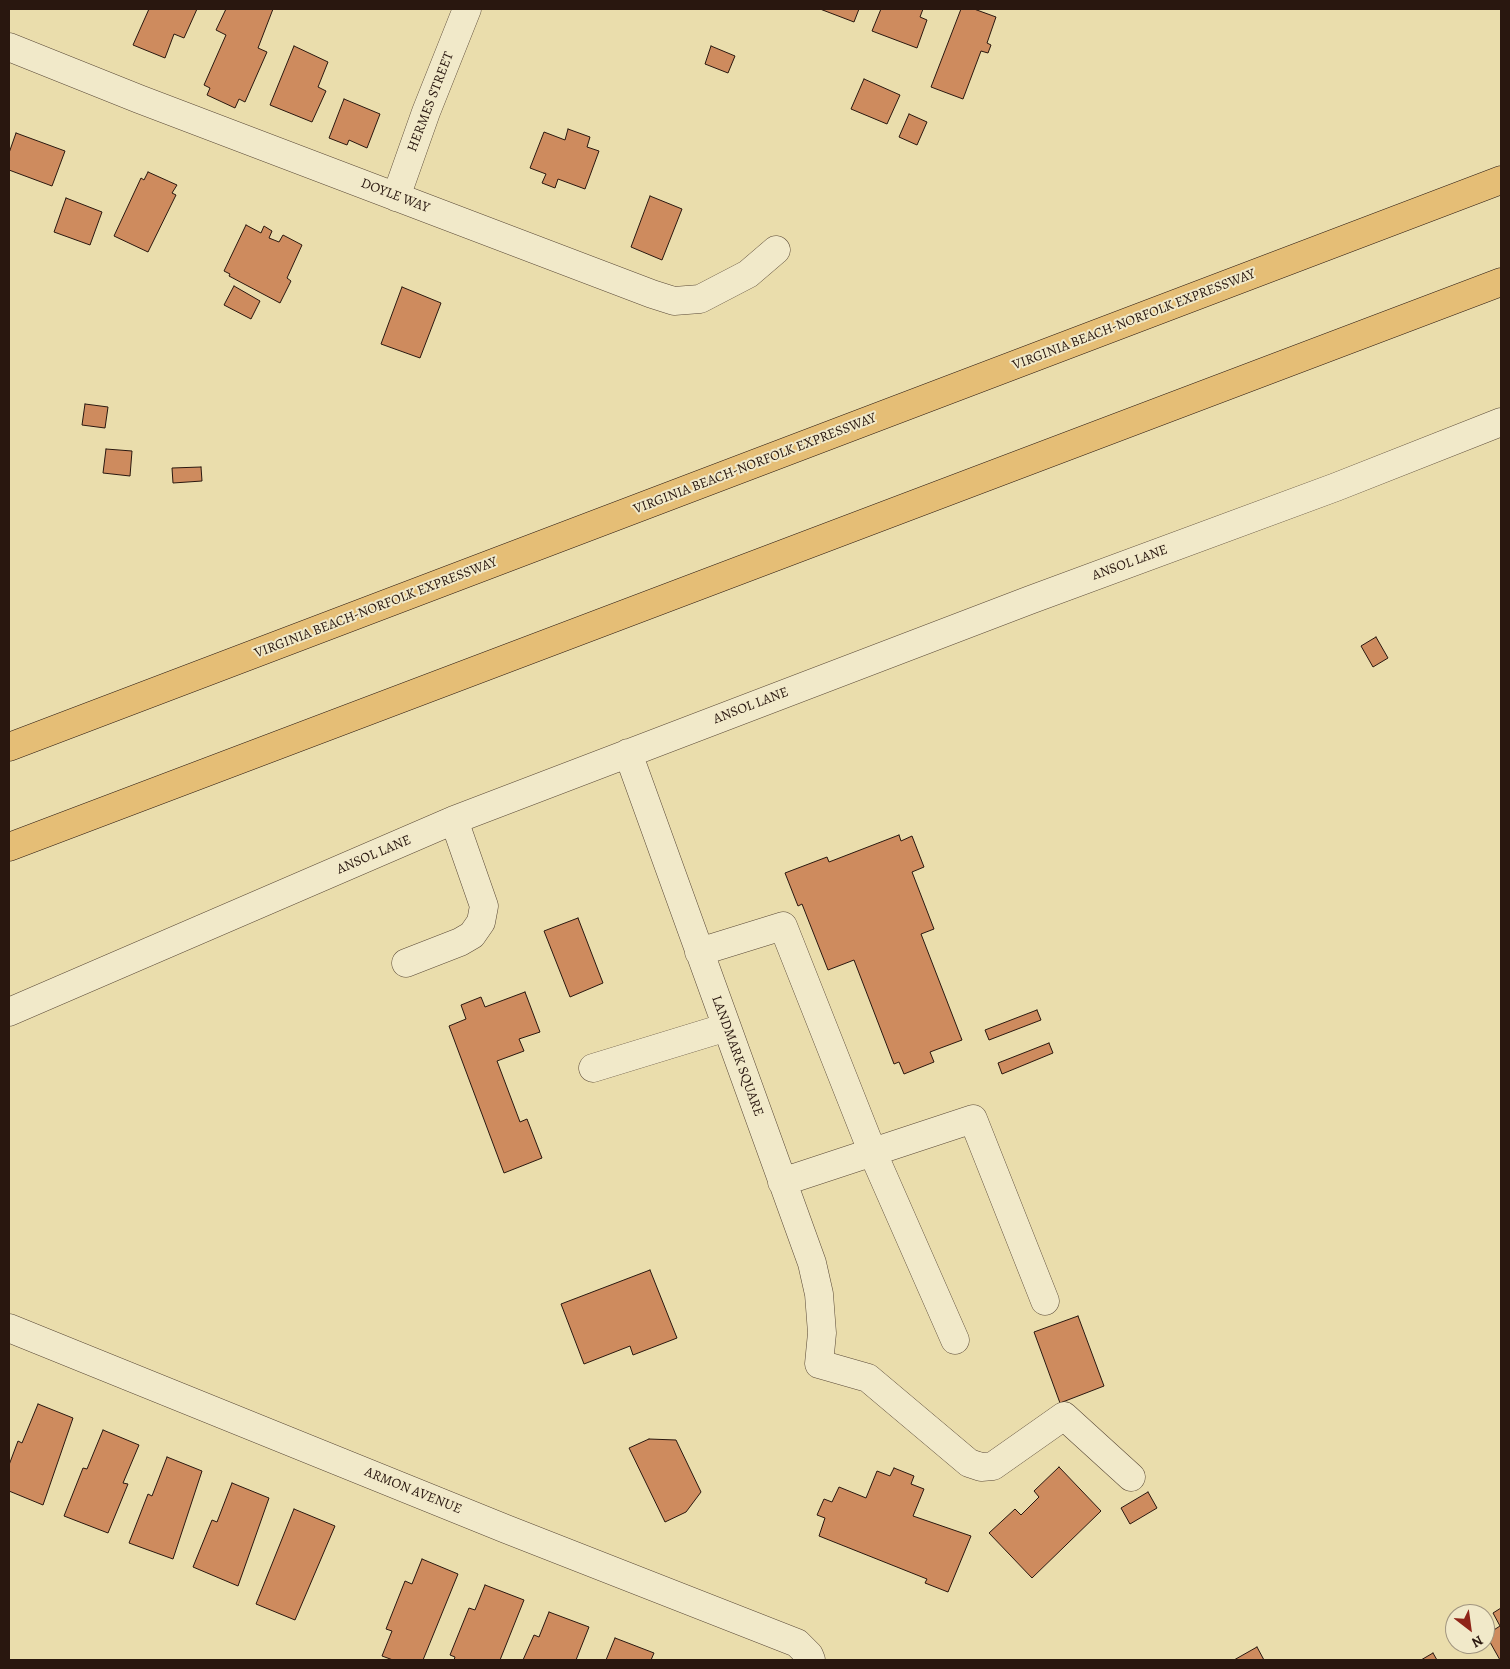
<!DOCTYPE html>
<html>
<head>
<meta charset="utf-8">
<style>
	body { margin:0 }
	#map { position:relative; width:1510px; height:1669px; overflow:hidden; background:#eaddac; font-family:Alegreya,serif }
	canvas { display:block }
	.frame { position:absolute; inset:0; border:10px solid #29170f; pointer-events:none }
	.north { position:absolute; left:1445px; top:1604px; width:50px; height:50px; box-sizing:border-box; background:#f1e9c9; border:1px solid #a1957f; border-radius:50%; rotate:150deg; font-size:14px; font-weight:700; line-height:20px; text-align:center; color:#29170f }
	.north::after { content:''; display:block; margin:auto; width:18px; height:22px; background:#8f2418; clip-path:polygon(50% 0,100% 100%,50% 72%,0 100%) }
</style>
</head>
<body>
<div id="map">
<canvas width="1510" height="1669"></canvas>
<div class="frame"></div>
<div class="north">N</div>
</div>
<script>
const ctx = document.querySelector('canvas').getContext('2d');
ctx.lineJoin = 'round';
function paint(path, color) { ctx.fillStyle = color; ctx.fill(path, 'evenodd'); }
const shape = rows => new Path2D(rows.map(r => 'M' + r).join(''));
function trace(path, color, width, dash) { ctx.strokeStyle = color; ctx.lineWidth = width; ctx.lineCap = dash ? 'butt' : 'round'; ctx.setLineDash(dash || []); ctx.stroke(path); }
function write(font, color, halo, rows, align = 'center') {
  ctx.font = font + ' Alegreya,serif'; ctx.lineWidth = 4; ctx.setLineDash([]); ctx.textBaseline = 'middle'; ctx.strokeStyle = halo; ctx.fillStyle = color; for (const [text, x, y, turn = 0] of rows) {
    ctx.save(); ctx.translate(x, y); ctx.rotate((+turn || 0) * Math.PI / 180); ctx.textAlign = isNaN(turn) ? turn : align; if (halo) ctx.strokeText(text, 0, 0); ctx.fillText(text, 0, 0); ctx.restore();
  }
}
const building = shape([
	[149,9,197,9,184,38,174,34,165,58,133,45,149,9],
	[226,9,273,9,258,48,267,52,245,102,239,99,235,108,207,95,210,88,204,85,226,35,216,30,226,9],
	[820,9,859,9,854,22,820,9],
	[881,9,923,9,920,17,927,20,917,48,872,31,881,9],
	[961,9,974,9,996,17,987,43,991,45,988,53,981,51,963,99,931,87,961,9],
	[294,46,328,62,318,87,326,91,312,122,270,105,294,46],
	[711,46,735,56,728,73,705,64,711,46],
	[864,79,900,95,887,124,851,109,864,79],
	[344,99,380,114,367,148,349,140,347,145,329,138,344,99],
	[909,114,927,122,917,145,899,137,909,114],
	[568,129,590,137,587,147,599,151,585,189,558,179,555,188,542,183,546,174,530,168,544,132,565,140,568,129],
	[16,133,65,151,52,186,9,170,9,153,16,133],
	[148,172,177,185,172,193,176,195,148,252,114,236,141,178,144,180,148,172],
	[650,196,682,209,662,260,631,247,650,196],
	[66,198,102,212,90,245,54,232,66,198],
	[246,225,261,233,264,226,272,231,269,238,279,242,283,235,302,245,287,278,291,281,280,303,229,276,230,274,224,271,246,225],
	[234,286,260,301,251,319,224,305,234,286],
	[402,287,441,303,420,358,381,344,402,287],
	[85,404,108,407,105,428,82,425,85,404],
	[106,449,132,451,130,476,103,473,106,449],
	[201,467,202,481,173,483,172,468,201,467],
	[1376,637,1388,658,1373,667,1361,646,1376,637],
	[899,835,901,841,912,836,924,867,912,872,934,929,921,934,962,1040,930,1052,934,1062,904,1074,899,1062,894,1064,854,960,828,970,802,904,798,906,785,873,827,857,829,862,899,835],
	[578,918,603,983,570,997,544,931,578,918],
	[525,992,540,1032,519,1039,524,1051,497,1061,520,1122,527,1119,542,1158,504,1173,449,1026,466,1019,461,1005,481,997,485,1007,525,992],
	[1037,1010,1041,1020,989,1040,985,1030,1037,1010],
	[1049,1043,1053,1053,1002,1074,998,1063,1049,1043],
	[650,1270,677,1338,633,1355,630,1346,584,1364,561,1304,650,1270],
	[1078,1316,1104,1386,1060,1403,1034,1332,1078,1316],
	[38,1404,73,1418,43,1505,9,1491,9,1465,18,1441,22,1443,38,1404],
	[103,1430,139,1445,123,1483,128,1484,108,1533,64,1516,83,1468,87,1469,103,1430],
	[649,1439,676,1440,701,1492,686,1512,665,1522,629,1448,649,1439],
	[167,1457,202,1471,173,1559,129,1543,148,1494,152,1496,167,1457],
	[1059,1467,1101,1511,1032,1578,989,1533,1015,1509,1021,1515,1039,1497,1034,1491,1059,1467],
	[894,1468,914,1476,911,1484,924,1489,913,1516,971,1536,948,1592,925,1583,927,1579,819,1536,825,1518,817,1515,824,1499,832,1502,839,1487,866,1498,877,1471,890,1476,894,1468],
	[232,1483,269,1498,238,1586,193,1567,212,1520,217,1522,232,1483],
	[1148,1492,1157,1508,1130,1524,1121,1508,1148,1492],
	[294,1509,335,1526,295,1620,256,1604,294,1509],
	[422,1559,458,1574,423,1660,393,1660,382,1656,392,1631,386,1629,405,1581,412,1584,422,1559],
	[485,1585,524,1600,500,1660,454,1660,455,1657,450,1655,469,1608,475,1610,485,1585],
	[1501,1608,1501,1660,1500,1660,1486,1635,1500,1626,1493,1613,1501,1608],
	[549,1612,589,1627,576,1660,523,1660,534,1635,539,1637,549,1612],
	[615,1638,654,1653,651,1660,606,1660,615,1638],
	[1257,1647,1264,1660,1234,1660,1257,1647],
	[1433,1653,1437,1660,1421,1660,1433,1653]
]);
const minor = shape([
	[9,47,139,99,652,294,674,301,700,299,748,274,776,250],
	[396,197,426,112,467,9],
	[628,753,812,1263,819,1294,822,1333,819,1364,868,1378,969,1463,981,1467,993,1466,1064,1416,1131,1477],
	[699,952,783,926,872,1151,955,1340],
	[406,963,460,942,472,935,481,922,484,906,454,820],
	[9,1012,454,820,1030,600,1336,487,1501,422],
	[593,1068,727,1027],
	[782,1182,973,1119,1045,1301],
	[9,1328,506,1529,797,1643,809,1655,811,1660]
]);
const highway = shape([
	[9,747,1501,180],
	[9,847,1501,282]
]);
const streetNames = [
	["HERMES STREET",431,102,-69],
	["DOYLE WAY",395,196,21],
	["VIRGINIA BEACH-NORFOLK EXPRESSWAY",1134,320,-21],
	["VIRGINIA BEACH-NORFOLK EXPRESSWAY",755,464,-21],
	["ANSOL LANE",1130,563,-20],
	["VIRGINIA BEACH-NORFOLK EXPRESSWAY",376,608,-21],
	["ANSOL LANE",751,706,-21],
	["ANSOL LANE",374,855,-23],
	["LANDMARK SQUARE",737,1056,70],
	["ARMON AVENUE",413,1491,22]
];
paint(building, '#ce8b5e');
trace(building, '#29170f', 1);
trace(minor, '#594836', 29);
trace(highway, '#29170f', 29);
trace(minor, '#f1e9c9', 28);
trace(highway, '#e5be76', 28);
write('14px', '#29170f', '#f1e9c9', streetNames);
</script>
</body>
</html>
